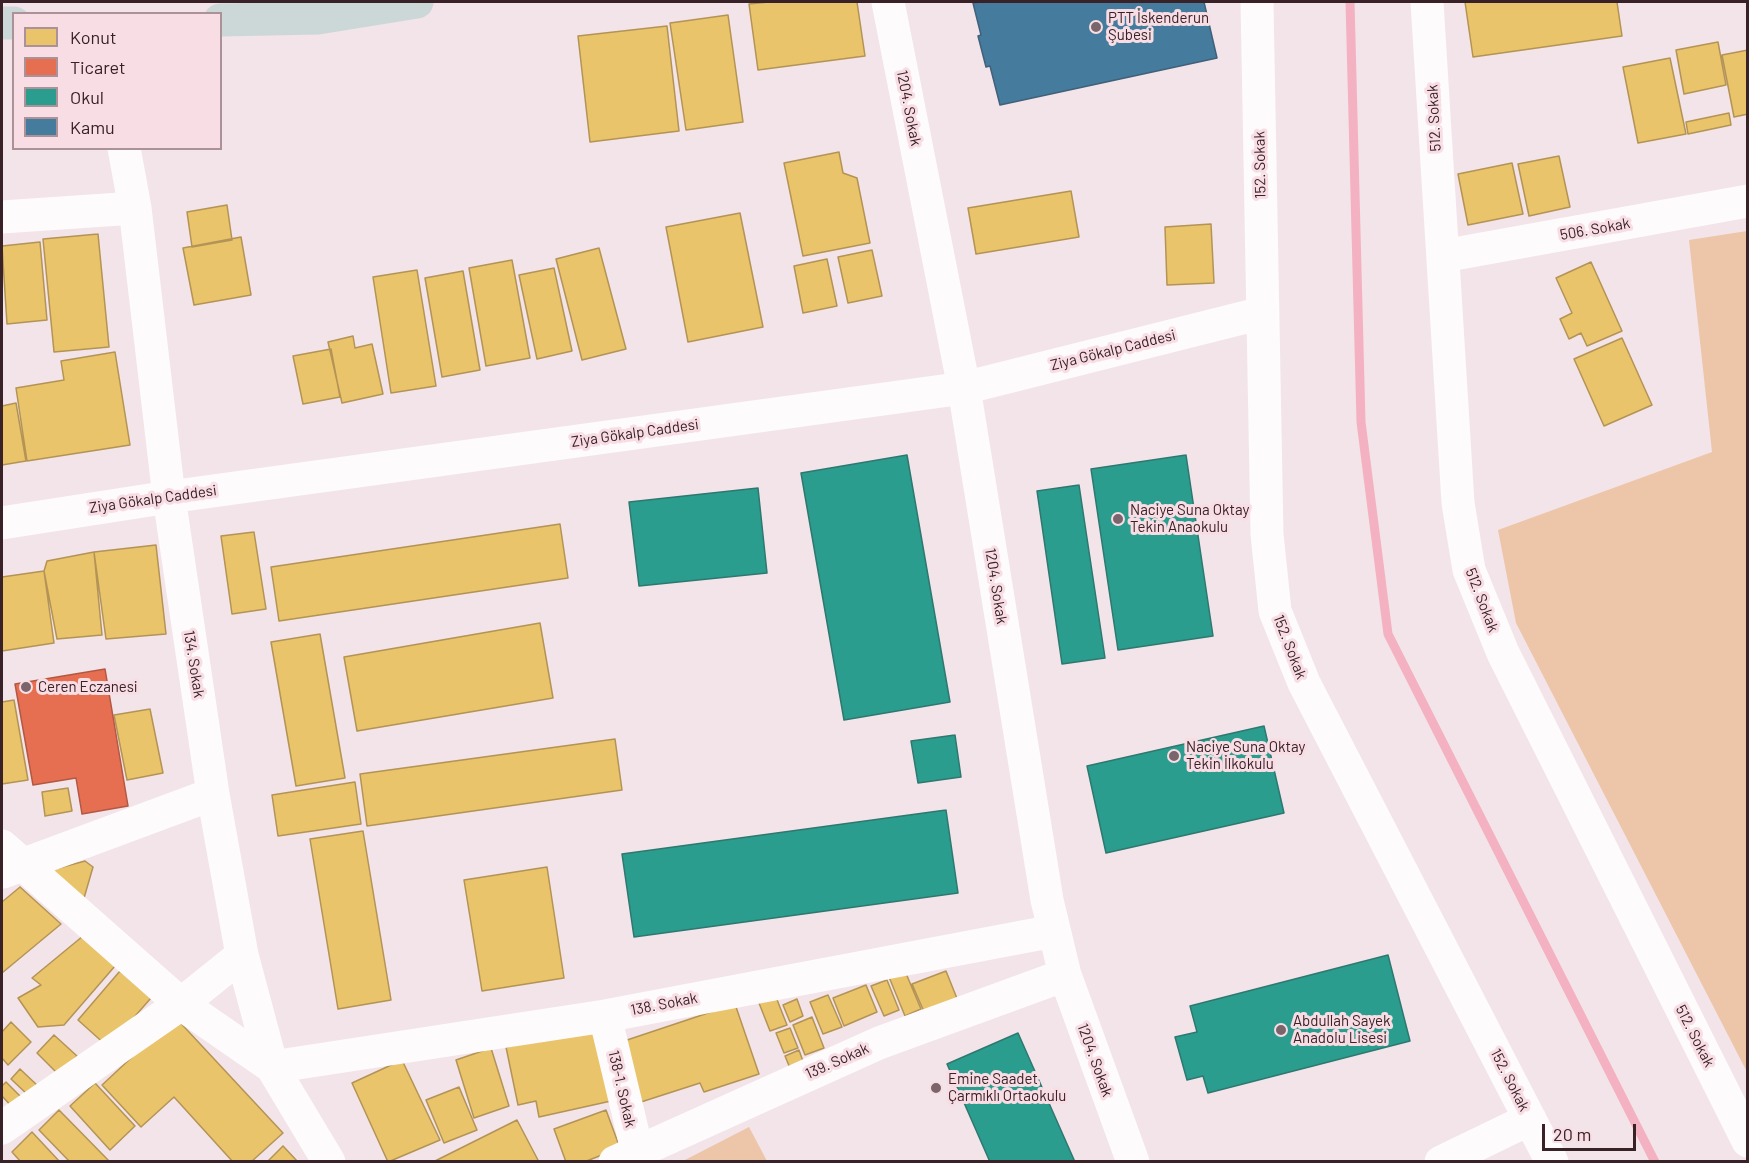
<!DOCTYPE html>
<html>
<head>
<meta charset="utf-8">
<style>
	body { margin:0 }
	#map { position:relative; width:1749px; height:1163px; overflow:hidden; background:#f2e4e8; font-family:Barlow,sans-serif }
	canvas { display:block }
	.frame { position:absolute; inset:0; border:3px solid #382127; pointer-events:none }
	.legend { position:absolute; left:12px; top:12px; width:210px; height:138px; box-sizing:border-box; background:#f8dee4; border:2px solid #ab9298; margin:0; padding:8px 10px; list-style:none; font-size:18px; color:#382127 }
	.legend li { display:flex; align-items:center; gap:12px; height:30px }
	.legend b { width:30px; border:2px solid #ab9298 }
	.scale { position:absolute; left:1542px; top:1124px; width:94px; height:27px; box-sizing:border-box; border:3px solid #382127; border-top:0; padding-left:8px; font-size:18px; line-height:21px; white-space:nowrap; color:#382127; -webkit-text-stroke:4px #f8dee4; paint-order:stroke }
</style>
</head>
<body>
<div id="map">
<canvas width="1749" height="1163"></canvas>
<div class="frame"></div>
<ul class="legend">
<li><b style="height:16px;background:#e9c46a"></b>Konut</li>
<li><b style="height:16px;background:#e76f51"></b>Ticaret</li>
<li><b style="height:16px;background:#2a9d8f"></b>Okul</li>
<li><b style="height:16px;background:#457b9d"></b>Kamu</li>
</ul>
<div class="scale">20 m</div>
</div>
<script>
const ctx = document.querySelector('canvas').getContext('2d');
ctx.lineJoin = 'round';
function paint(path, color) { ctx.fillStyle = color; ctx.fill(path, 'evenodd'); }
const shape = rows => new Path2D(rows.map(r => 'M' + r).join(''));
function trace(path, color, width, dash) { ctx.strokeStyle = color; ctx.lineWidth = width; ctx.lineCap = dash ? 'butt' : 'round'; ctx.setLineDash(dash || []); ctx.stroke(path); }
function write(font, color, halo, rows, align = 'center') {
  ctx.font = font + ' Barlow,sans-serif'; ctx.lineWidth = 6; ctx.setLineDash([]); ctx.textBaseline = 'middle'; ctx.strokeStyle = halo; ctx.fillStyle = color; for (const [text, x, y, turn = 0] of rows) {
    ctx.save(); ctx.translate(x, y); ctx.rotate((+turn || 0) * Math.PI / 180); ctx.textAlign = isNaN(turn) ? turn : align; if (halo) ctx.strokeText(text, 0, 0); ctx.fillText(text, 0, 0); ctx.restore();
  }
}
const green = shape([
	[1747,231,1748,231,1747,1072,1516,623,1498,530,1712,452,1689,240],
	[749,1127,767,1161,683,1161]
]);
const homes = shape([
	[769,2,857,2,865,56,758,70,749,4,769,2],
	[1465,2,1617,2,1622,36,1473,57,1465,2],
	[728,15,743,122,686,130,670,23,728,15],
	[667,26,679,131,590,142,578,36,667,26],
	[1718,42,1726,85,1684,94,1676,50,1718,42],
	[1748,50,1748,114,1734,117,1722,55,1748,50],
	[1670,58,1686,134,1638,143,1623,67,1670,58],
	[1729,113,1731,125,1688,134,1686,122,1729,113],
	[839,152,843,173,857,178,870,243,803,256,784,163,839,152],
	[1559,156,1570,207,1529,216,1518,164,1559,156],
	[1512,163,1523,214,1468,225,1458,174,1512,163],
	[1071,191,1079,237,976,254,968,208,1071,191],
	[227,205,232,240,192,247,187,212,227,205],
	[740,213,763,327,688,342,666,227,740,213],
	[1211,224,1214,283,1167,285,1165,227,1211,224],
	[98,234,109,347,54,352,43,239,98,234],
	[241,237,251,295,194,305,183,248,241,237],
	[40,242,47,320,7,324,2,246,40,242],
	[599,248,626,349,582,360,556,259,599,248],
	[872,250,882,296,848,303,838,257,872,250],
	[827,259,837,306,803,313,794,266,827,259],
	[512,260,530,358,486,366,469,268,512,260],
	[1591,262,1622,331,1587,346,1581,333,1569,339,1560,319,1572,313,1556,278,1591,262],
	[554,268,572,351,537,359,519,275,554,268],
	[417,270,436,386,391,393,373,277,417,270],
	[463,271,480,370,442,377,425,278,463,271],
	[353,336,355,348,372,344,383,394,342,403,328,342,353,336],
	[1622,338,1652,405,1604,426,1574,359,1622,338],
	[331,349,340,397,303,404,293,356,331,349],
	[115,352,130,445,27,461,16,388,64,380,61,361,115,352],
	[16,403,26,461,2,465,2,406,16,403],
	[560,524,568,578,279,621,271,567,560,524],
	[254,532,266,609,232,614,221,536,254,532],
	[156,545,166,634,106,639,94,552,156,545],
	[94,552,102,635,57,639,44,571,47,561,94,552],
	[44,571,54,643,2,651,2,577,44,571],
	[540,623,553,698,357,731,344,657,540,623],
	[320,634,345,778,296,786,271,642,320,634],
	[14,700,28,780,2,784,2,702,14,700],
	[150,709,163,773,127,780,114,715,150,709],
	[615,739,622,790,367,826,360,774,615,739],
	[355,782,361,824,278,836,272,795,355,782],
	[68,788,72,811,45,816,42,792,68,788],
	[363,831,391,1000,338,1009,310,839,363,831],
	[85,861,93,867,82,905,44,872,85,861],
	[547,867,564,978,482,991,464,880,547,867],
	[20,887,61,924,2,973,2,902,20,887],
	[83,936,115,966,64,1025,38,1027,18,998,41,985,32,978,83,936],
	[120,971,151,998,108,1047,78,1020,120,971],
	[905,971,921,1009,905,1016,889,977,905,971],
	[946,971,958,1001,925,1014,912,984,946,971],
	[887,980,899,1010,884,1016,871,986,887,980],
	[866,985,877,1012,844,1026,833,998,866,985],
	[774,992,787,1025,770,1031,757,998,774,992],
	[828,995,842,1027,823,1034,810,1002,828,995],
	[797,999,803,1016,790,1022,783,1005,797,999],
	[735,1004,759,1074,704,1092,700,1083,641,1102,621,1042,735,1004],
	[175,1017,283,1133,251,1162,233,1162,174,1097,141,1127,102,1085,175,1017],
	[812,1017,824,1048,805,1055,793,1025,812,1017],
	[11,1022,31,1042,8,1065,2,1058,2,1032,11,1022],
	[790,1028,798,1048,784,1053,776,1033,790,1028],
	[596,1029,611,1101,539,1117,536,1101,518,1105,506,1047,596,1029],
	[54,1035,77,1056,59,1075,37,1053,54,1035],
	[491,1048,509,1106,474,1118,456,1060,491,1048],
	[799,1050,805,1067,792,1073,785,1056,799,1050],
	[402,1060,440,1140,388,1162,352,1083,402,1060],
	[20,1069,38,1086,29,1096,11,1079,20,1069],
	[6,1082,23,1099,14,1109,2,1096,2,1086,6,1082],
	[95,1083,135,1126,110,1150,70,1106,95,1083],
	[459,1087,477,1130,444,1143,426,1100,459,1087],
	[59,1110,110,1162,70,1162,39,1130,59,1110],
	[606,1110,620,1148,584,1162,566,1162,554,1129,606,1110],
	[517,1120,539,1162,433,1162,517,1120],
	[32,1132,60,1162,21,1162,12,1152,32,1132],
	[283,1146,298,1162,267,1162,283,1146]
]);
const shops = shape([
	[105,669,128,806,82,814,76,778,33,785,15,684,105,669]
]);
const schools = shape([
	[907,455,950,702,844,720,801,473,907,455],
	[1186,455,1213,636,1118,650,1091,469,1186,455],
	[1079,485,1105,658,1062,664,1037,491,1079,485],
	[758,488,767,573,639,586,629,502,758,488],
	[1264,726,1284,813,1106,853,1087,766,1264,726],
	[955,735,961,777,918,783,911,741,955,735],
	[946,810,958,893,634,937,622,854,946,810],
	[1388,955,1410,1041,1208,1093,1203,1076,1187,1080,1175,1037,1197,1032,1190,1006,1388,955],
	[1018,1033,1075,1162,990,1162,947,1064,1018,1033]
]);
const public = shape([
	[980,2,1204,2,1217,58,1000,105,990,66,986,67,978,36,981,35,973,3,980,2]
]);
const stream = shape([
	[1350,2,1361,422,1388,634,1655,1162]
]);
const minor = shape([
	[888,2,964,388,1047,900,1065,975,1133,1162],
	[1257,2,1267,534,1275,611,1304,683,1552,1162],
	[1427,2,1458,503,1469,570,1503,653,1748,1141],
	[124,148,135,208,169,497,213,794,242,955,272,1067,329,1162],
	[2,217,135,208],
	[1443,256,1748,201],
	[2,523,169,497,964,388,1262,313],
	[2,846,181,1004,272,1067,605,1016,1054,931],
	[3,872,213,794],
	[605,1016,637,1150,643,1162],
	[2,1128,181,1004,242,955],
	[615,1162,879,1043,1065,975],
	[1441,1162,1530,1119]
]);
const highway = shape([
	[220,20,318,18,417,2],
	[2,23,14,23]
]);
const markers = [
	[1096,27,6,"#79656b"],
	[1118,519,6,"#79656b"],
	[26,687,6,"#79656b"],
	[1174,756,6,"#79656b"],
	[1281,1030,6,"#79656b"],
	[936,1088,6,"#79656b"]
];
const poiNames = [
	["PTT İskenderun",1108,18],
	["Şubesi",1108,35],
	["Naciye Suna Oktay",1130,510],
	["Tekin Anaokulu",1130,527],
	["Ceren Eczanesi",38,687],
	["Naciye Suna Oktay",1186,747],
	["Tekin İlkokulu",1186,764],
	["Abdullah Sayek",1293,1021],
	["Anadolu Lisesi",1293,1038],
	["Emine Saadet",948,1079],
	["Çarmıklı Ortaokulu",948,1096]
];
const streetNames = [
	["1204. Sokak",909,108,79],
	["512. Sokak",1434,118,-93],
	["152. Sokak",1260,165,-91],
	["506. Sokak",1595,229,-10],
	["Ziya Gökalp Caddesi",1113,350,-14],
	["Ziya Gökalp Caddesi",635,433,-8],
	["Ziya Gökalp Caddesi",153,499,-8],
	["1204. Sokak",996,586,81],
	["512. Sokak",1482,600,69],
	["152. Sokak",1290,647,69],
	["134. Sokak",194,664,81],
	["138. Sokak",664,1004,-11],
	["512. Sokak",1695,1036,63],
	["1204. Sokak",1095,1060,70],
	["139. Sokak",837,1061,-24],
	["152. Sokak",1510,1080,63],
	["138-1. Sokak",622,1089,77]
];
paint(green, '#edc6a9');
paint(homes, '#e9c46a');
trace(homes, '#b49356', 1.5);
paint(shops, '#e76f51');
trace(shops, '#b25844', 1.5);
paint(schools, '#2a9d8f');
trace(schools, '#2e7870', 1.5);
paint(public, '#457b9d');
trace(public, '#41607a', 1.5);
trace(stream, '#f3b1c2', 9);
trace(minor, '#fdfbfc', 33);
trace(highway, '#cbd8d7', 33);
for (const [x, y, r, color] of markers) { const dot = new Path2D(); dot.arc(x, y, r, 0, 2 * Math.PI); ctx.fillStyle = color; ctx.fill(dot); trace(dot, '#f8dee4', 2); }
write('15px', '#382127', '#f8dee4', poiNames, 'left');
write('15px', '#382127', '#f8dee4', streetNames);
</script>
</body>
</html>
